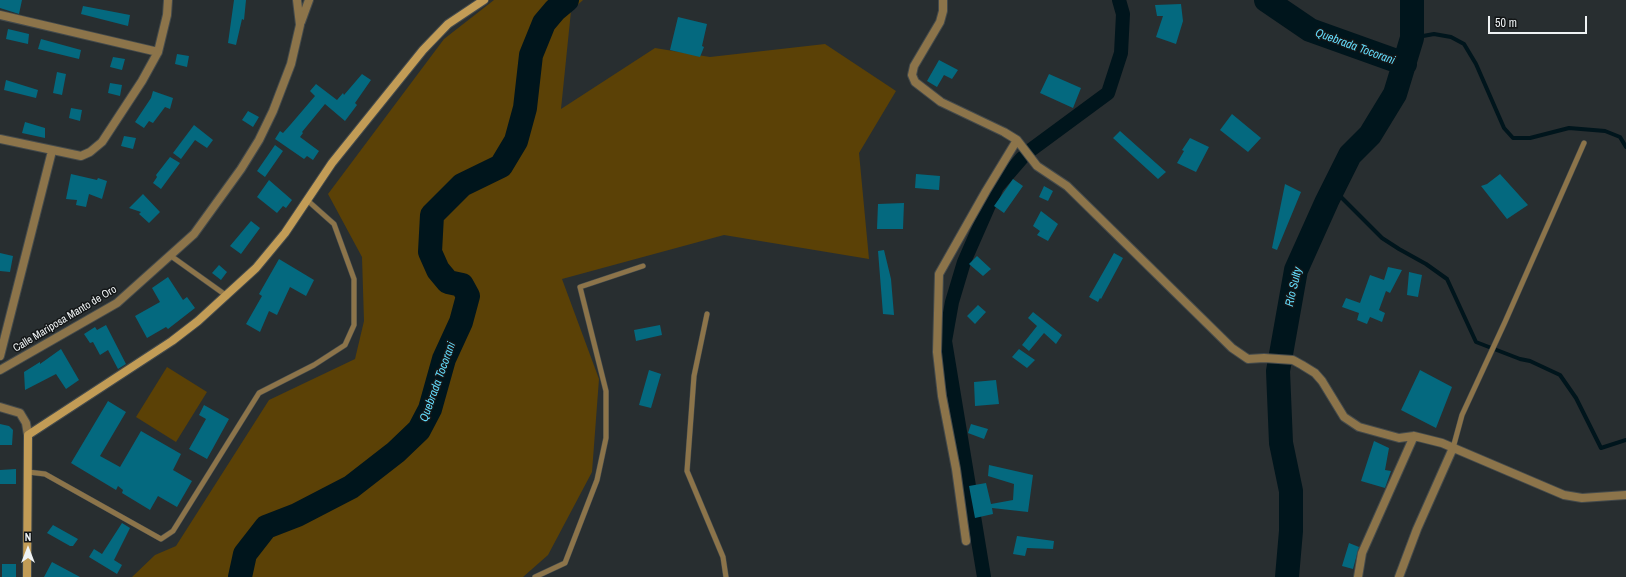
<!DOCTYPE html>
<html>
<head>
<meta charset="utf-8">
<style>
	body { margin:0 }
	#map { position:relative; width:1626px; height:577px; overflow:hidden; background:#282e30; font-family:"Archivo Narrow",sans-serif }
	canvas { display:block }
	.north { position:absolute; left:8px; top:529px; width:40px; height:40px; -webkit-text-stroke:3px #131617; paint-order:stroke; rotate:0deg; font-size:11px; font-weight:700; line-height:16px; text-align:center; color:#eff3f4 }
	.north::after { content:''; display:block; margin:auto; width:14px; height:18px; background:#eff3f4; clip-path:polygon(50% 0,100% 100%,50% 72%,0 100%) }
	.scale { position:absolute; left:1488px; top:16px; width:99px; height:18px; box-sizing:border-box; border:2px solid #eff3f4; border-top:0; padding-left:5px; font-size:12px; line-height:14px; white-space:nowrap; color:#eff3f4; -webkit-text-stroke:3px #131617; paint-order:stroke }
</style>
</head>
<body>
<div id="map">
<canvas width="1626" height="577"></canvas>
<div class="north">N</div>
<div class="scale">50 m</div>
</div>
<script>
const ctx = document.querySelector('canvas').getContext('2d');
ctx.lineJoin = 'round';
function paint(path, color) { ctx.fillStyle = color; ctx.fill(path, 'evenodd'); }
const shape = rows => new Path2D(rows.map(r => 'M' + r).join(''));
function trace(path, color, width, dash) { ctx.strokeStyle = color; ctx.lineWidth = width; ctx.lineCap = dash ? 'butt' : 'round'; ctx.setLineDash(dash || []); ctx.stroke(path); }
function write(font, color, halo, rows, align = 'center') {
  ctx.font = font + ' "Archivo Narrow",sans-serif'; ctx.lineWidth = 3; ctx.setLineDash([]); ctx.textBaseline = 'middle'; ctx.strokeStyle = halo; ctx.fillStyle = color; for (const [text, x, y, turn = 0] of rows) {
    ctx.save(); ctx.translate(x, y); ctx.rotate((+turn || 0) * Math.PI / 180); ctx.textAlign = isNaN(turn) ? turn : align; if (halo) ctx.strokeText(text, 0, 0); ctx.fillText(text, 0, 0); ctx.restore();
  }
}
const green = shape([
	[494,0,583,0,571,11,561,109,655,48,710,57,825,44,896,91,859,153,869,259,724,235,562,279,599,379,592,472,548,555,523,577,132,577,155,555,176,546,269,400,355,359,364,321,362,257,328,194,444,39],
	[167,367,207,392,176,442,136,417]
]);
const stream = shape([
	[1412,38,1434,34,1451,37,1464,44,1476,64,1504,128,1513,138,1530,138,1569,128,1605,131,1620,137,1626,147],
	[1333,189,1382,238,1399,249,1426,264,1447,279,1476,342,1520,359,1530,361,1560,375,1576,398,1601,448,1626,440]
]);
const canal = shape([
	[1028,152,1108,93,1121,53,1123,14,1119,0],
	[984,577,945,341,952,302,964,262,997,187,1022,158]
]);
const river = shape([
	[1266,0,1310,30,1405,64],
	[240,577,245,554,266,527,297,515,351,487,396,452,419,430,430,409,444,359,461,322,468,296,462,285,448,282,438,270,430,252,432,215,462,185,501,166,516,141,525,108,531,55,544,23,555,10,567,0],
	[1287,577,1291,531,1291,491,1281,443,1278,371,1296,270,1327,201,1350,155,1370,135,1395,94,1412,38,1412,0]
]);
const building = shape([
	[0,0,22,0,19,14,0,8],
	[234,0,246,0,244,20,242,19,236,45,228,43],
	[1181,4,1183,21,1176,44,1156,37,1163,16,1157,16,1155,5],
	[83,6,130,15,128,26,81,14],
	[678,17,707,24,702,46,704,47,700,57,670,50],
	[8,29,29,34,28,44,6,39],
	[41,39,81,50,79,59,38,49],
	[177,54,189,56,187,67,175,64],
	[113,57,125,59,122,70,110,67],
	[939,60,958,70,952,79,944,75,937,87,927,81],
	[57,72,66,74,62,95,53,93],
	[362,74,371,80,355,103,357,105,345,121,325,104,302,132,303,133,300,137,319,151,313,160,307,156,304,159,275,139,280,131,283,133,291,124,315,96,310,91,316,84,337,100,343,93,344,95],
	[1049,74,1081,88,1073,108,1040,93],
	[6,80,38,90,36,98,4,90],
	[110,83,122,85,120,96,108,93],
	[153,91,173,98,170,109,165,107,153,123,149,121,144,128,135,122,151,98],
	[71,108,82,110,80,121,69,118],
	[248,111,259,117,253,127,242,120],
	[1232,114,1261,138,1248,152,1220,130],
	[25,122,45,128,45,138,22,133],
	[194,125,213,140,207,148,195,140,181,159,173,153],
	[1120,131,1166,172,1158,179,1113,138],
	[124,136,136,138,133,149,121,146],
	[1190,138,1209,147,1196,172,1177,163,1184,151,1182,150],
	[275,145,283,151,265,177,257,171],
	[170,157,180,163,161,189,153,183,157,177,156,175],
	[71,174,97,180,98,178,107,181,102,199,89,194,86,207,76,205,77,200,66,199],
	[916,174,940,176,939,190,915,188],
	[1500,174,1528,205,1507,219,1481,186,1487,184],
	[1013,179,1023,186,1004,213,994,206],
	[269,180,292,200,286,208,283,206,277,213,257,197],
	[1285,184,1301,192,1277,250,1272,248],
	[1044,186,1053,191,1048,201,1039,197],
	[143,194,160,212,149,223,139,214,141,212,129,208],
	[904,203,903,229,877,229,878,204],
	[1041,211,1058,224,1048,241,1037,235,1040,231,1033,226],
	[251,221,260,228,241,254,230,246],
	[884,250,891,279,894,315,883,314,878,251],
	[0,253,13,256,10,272,0,271],
	[1114,253,1123,258,1101,299,1100,298,1098,302,1089,297],
	[977,256,991,269,983,276,969,264],
	[279,259,314,280,306,296,290,287,277,315,269,311,260,332,246,324,262,296,259,294],
	[219,265,227,272,221,280,212,273],
	[1388,267,1402,270,1390,293,1386,291,1379,310,1385,313,1382,322,1370,317,1367,324,1357,320,1359,313,1342,307,1346,298,1360,303,1370,275,1384,280],
	[1409,272,1422,275,1418,297,1407,295],
	[168,277,183,300,187,297,195,308,168,329,166,327,147,338,135,316,160,302,152,288],
	[978,305,986,312,975,324,967,316],
	[1033,312,1062,335,1056,344,1044,333,1029,351,1022,345,1037,326,1028,318],
	[106,325,126,364,118,369,108,350,100,355,93,342,90,343,84,334,95,327,97,330],
	[660,325,662,335,636,341,634,330],
	[61,349,79,380,66,389,56,374,25,390,24,372,40,362,40,364],
	[1019,349,1035,360,1027,368,1012,357],
	[649,370,661,374,651,408,639,405],
	[1420,370,1452,387,1436,428,1401,410],
	[996,380,999,404,975,406,974,382],
	[108,401,126,412,100,456,120,467,141,431,181,454,173,470,192,481,177,507,158,496,150,510,122,493,123,490,118,486,116,490,71,463],
	[204,405,229,419,207,459,189,449,206,419,199,415],
	[0,424,9,426,13,430,12,445,0,445],
	[971,424,988,429,984,439,968,433],
	[1374,441,1389,448,1385,470,1391,471,1385,488,1361,481],
	[989,465,1033,475,1028,512,992,508,993,514,975,518,969,486,986,483,991,504,1013,500,1014,484,988,476],
	[16,469,16,484,0,484,0,470],
	[122,523,130,528,114,560,122,565,117,574,89,557,94,549,102,554],
	[53,525,78,539,73,546,70,546,47,533],
	[1017,536,1054,541,1053,549,1027,548,1025,556,1013,554],
	[1349,543,1359,547,1353,569,1342,566],
	[52,562,80,577,44,577],
	[2,564,16,564,16,577,2,577]
]);
const lane = shape([
	[171,256,227,296],
	[707,314,694,376,687,471,723,557,726,577],
	[1453,448,1462,415,1505,322,1584,143],
	[28,472,45,474,161,539,173,531,259,393,314,365,345,345,354,325,354,279,334,224,307,200],
	[535,577,565,563,597,480,606,438,606,391,580,287,643,266]
]);
const street = shape([
	[943,0,943,11,940,22,914,66,912,75,915,82,941,102,1004,132,1017,140,1037,166,1067,186,1232,348,1248,359,1264,358,1293,360,1302,365,1315,373,1322,381,1344,417,1359,427,1399,438,1414,436,1442,443,1564,495,1582,498,1626,495],
	[0,15,158,52],
	[301,22,309,0],
	[0,139,81,156,90,152,102,142,142,81,158,52,167,15,168,0],
	[0,356,52,151],
	[0,370,117,303,194,234,241,169,259,140,273,111,291,64,300,25,297,0],
	[0,407,20,413,26,423,28,435],
	[966,541,956,469,942,396,937,352,939,274,986,191,1017,140],
	[1358,577,1362,553,1414,436],
	[1399,577,1417,529,1453,448]
]);
const secondary = shape([
	[27,577,28,435,172,341,198,321,256,268,285,233,332,163,423,50,448,24,484,0]
]);
const streetNames = [
	["Calle Mariposa Manto de Oro",65,319,-31]
];
const waterNames = [
	["Quebrada Tocorani",1355,47,20],
	["Río Sulty",1294,287,-77],
	["Quebrada Tocorani",438,382,-70]
];
paint(green, '#5b4106');
trace(stream, '#00151c', 4);
trace(canal, '#00151c', 14);
trace(river, '#00151c', 24);
paint(building, '#04697f');
trace(lane, '#444a4b', 6);
trace(street, '#444a4b', 10);
trace(secondary, '#444a4b', 10);
trace(lane, '#8c744a', 5);
trace(street, '#8c744a', 8);
trace(secondary, '#c29c56', 8);
write('11px', '#eff3f4', '#131617', streetNames);
write('italic 12px', '#63dbfb', '#131617', waterNames);
</script>
</body>
</html>
